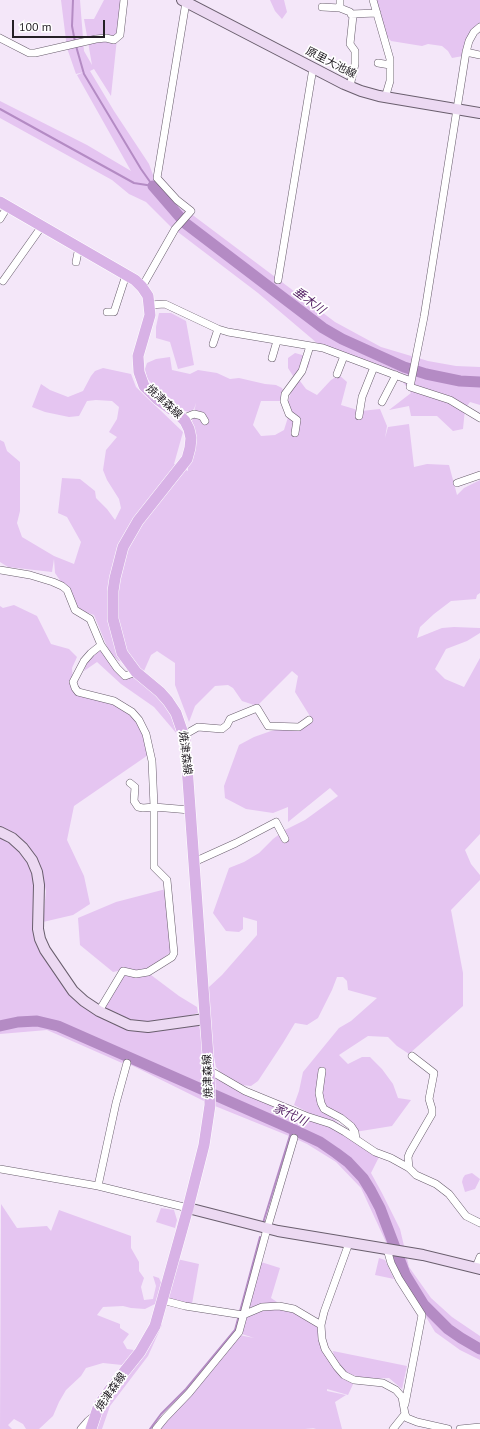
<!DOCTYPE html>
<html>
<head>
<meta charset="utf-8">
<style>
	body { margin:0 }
	#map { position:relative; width:480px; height:1429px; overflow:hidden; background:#f4e7f9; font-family:"PT Sans",sans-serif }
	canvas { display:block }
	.scale { position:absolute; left:12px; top:20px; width:93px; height:18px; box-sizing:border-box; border:2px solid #252026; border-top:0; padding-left:5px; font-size:12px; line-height:14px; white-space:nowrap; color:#252026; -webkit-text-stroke:3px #fff; paint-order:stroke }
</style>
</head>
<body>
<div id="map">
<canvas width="480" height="1429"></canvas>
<div class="scale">100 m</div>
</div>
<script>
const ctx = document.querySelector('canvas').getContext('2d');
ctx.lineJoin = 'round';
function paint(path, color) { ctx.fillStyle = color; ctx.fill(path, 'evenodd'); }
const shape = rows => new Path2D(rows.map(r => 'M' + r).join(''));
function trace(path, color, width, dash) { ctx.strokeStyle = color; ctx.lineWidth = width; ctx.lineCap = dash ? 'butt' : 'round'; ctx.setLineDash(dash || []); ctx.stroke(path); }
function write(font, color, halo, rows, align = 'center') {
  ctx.font = font + ' "PT Sans","Noto Sans JP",sans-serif'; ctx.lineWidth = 3.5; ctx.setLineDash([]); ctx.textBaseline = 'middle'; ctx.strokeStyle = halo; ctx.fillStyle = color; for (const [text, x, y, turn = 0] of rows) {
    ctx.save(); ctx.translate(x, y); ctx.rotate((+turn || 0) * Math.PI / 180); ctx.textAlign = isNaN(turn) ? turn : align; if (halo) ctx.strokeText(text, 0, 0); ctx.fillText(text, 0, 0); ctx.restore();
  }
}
const green = shape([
	[61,0,80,0,84,51,92,65,84,19,94,19,104,0,121,0,111,96,94,69,90,71,114,111,149,164,153,175,174,201,335,322,381,347,428,361,456,366,480,367,480,405,470,402,465,409,463,429,453,431,437,416,411,416,409,406,389,410,411,393,400,378,324,349,258,293,170,226,146,202,129,194,112,180,0,118,0,101,87,145,131,171,77,75,84,72,76,74,67,48],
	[270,0,284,0,287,12,282,19,275,11],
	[373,0,480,0,480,26,463,56,452,58,448,51,442,46,428,44,422,46,391,41,382,30],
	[159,313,171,313,186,321,194,365,178,369,170,342,156,338,156,327],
	[295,353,306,356,310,361,308,368,302,371,300,381,306,389,317,395,331,380,339,375,347,382,341,405,361,411,380,409,387,426,385,438,388,427,409,424,414,467,427,464,449,465,457,495,464,488,480,480,480,593,477,595,476,599,451,601,434,614,420,627,417,638,442,628,454,627,480,628,480,633,467,641,446,649,435,669,445,679,464,687,480,658,480,834,465,850,471,864,480,875,480,880,451,910,463,973,463,1006,409,1054,397,1046,388,1037,368,1036,339,1055,348,1064,362,1057,370,1057,382,1069,393,1084,398,1098,411,1100,392,1126,355,1132,325,1110,349,1134,344,1132,379,1157,371,1173,382,1193,400,1229,409,1267,431,1298,452,1317,480,1336,480,1360,460,1350,435,1332,402,1277,361,1188,336,1162,307,1144,294,1138,210,1104,127,1063,122,1063,47,1030,0,1034,0,606,3,608,14,605,37,616,51,644,69,649,77,657,72,668,73,682,78,692,108,700,139,720,151,753,74,806,67,840,84,876,90,904,73,915,43,922,46,891,40,867,34,870,39,941,73,997,85,1007,129,1027,154,1032,199,1024,206,1070,227,1080,216,1067,205,1014,209,987,222,975,257,935,257,921,243,917,243,929,239,932,226,931,213,913,229,868,244,862,259,853,273,839,285,830,305,820,338,796,330,788,288,822,288,807,273,813,246,809,225,798,224,786,239,745,254,737,271,731,313,721,295,692,298,676,292,671,257,706,242,701,233,688,228,685,215,686,195,706,189,722,175,685,175,663,157,651,151,655,144,671,133,663,119,661,110,654,94,615,80,610,55,573,54,559,52,572,8,567,0,562,0,440,4,442,7,451,20,462,20,511,17,523,22,537,54,556,74,564,81,542,67,517,58,513,62,478,80,479,95,491,96,498,107,509,115,520,121,508,119,499,107,480,103,470,106,450,117,437,109,432,117,419,119,407,112,401,96,400,87,401,79,416,69,417,45,412,32,407,41,384,50,390,68,397,83,391,91,376,95,371,103,368,131,374,136,387,183,432,174,464,188,471,188,465,195,451,196,435,192,422,196,403,194,409,189,412,176,408,166,401,147,378,145,369,147,363,156,359,170,357,172,370,190,374,198,370,217,373,230,379,239,378,265,384,276,385,282,388,285,394,284,401,261,401,253,425,261,436,275,435,284,430,289,414,287,405,295,379,288,368,288,358],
	[337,977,343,977,347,981,348,990,377,998,351,1021,339,1028,303,1072,299,1091,294,1105,328,1123,231,1082,242,1085,251,1086,258,1081,283,1043,295,1023,307,1025,318,1018,332,990],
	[100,649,113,668,134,676,171,709,178,725,182,754,177,734,154,707,121,684,97,662,84,671,86,662],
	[166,889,172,951,144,973,151,975,179,996,197,1007,198,1013,180,1018,148,1025,126,1023,102,1012,123,970,113,972,80,945,78,918,116,902],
	[472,1173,480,1179,475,1189,465,1192,462,1182,463,1178,465,1175],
	[1,1204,17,1228,47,1226,51,1231,59,1210,131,1236,131,1248,139,1262,139,1271,144,1278,141,1287,144,1300,153,1299,156,1286,153,1276,159,1278,162,1285,157,1303,145,1309,131,1308,123,1306,103,1307,97,1315,120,1324,120,1328,129,1334,123,1342,127,1349,134,1350,130,1359,122,1365,103,1363,86,1368,81,1376,66,1390,59,1402,53,1416,39,1429,26,1429,23,1424,14,1419,8,1425,12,1429,0,1429],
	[161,1208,174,1210,177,1220,175,1228,156,1222],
	[379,1258,385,1260,394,1279,375,1275],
	[177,1259,199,1264,192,1304,166,1299],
	[261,1262,280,1268,271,1298,280,1304,247,1308],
	[264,1307,282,1307,320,1324,337,1371,355,1380,348,1395,327,1389,327,1391,346,1395,335,1402,342,1429,313,1429,316,1428,305,1429,160,1429,239,1335,254,1338,239,1333,245,1317],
	[161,1318,162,1325,148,1356,110,1406,102,1429,94,1429,102,1408],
	[333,1351,407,1366,402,1389,389,1378,367,1379,345,1373,335,1362]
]);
const stream = shape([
	[73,0,72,26,75,42],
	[76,46,84,74,141,169,153,186],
	[0,109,134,183,153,186],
	[263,1223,292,1129],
	[150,1429,161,1414,186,1389,235,1330,260,1237]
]);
const river = shape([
	[153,186,185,223,323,328,342,339,404,367,426,374,460,381,480,382],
	[0,1026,18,1022,37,1021,58,1026,292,1129,320,1142,336,1153,348,1162,363,1178,371,1191,380,1208,405,1274,424,1305,448,1329,461,1338,480,1349]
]);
const street = shape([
	[340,0,340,8,350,12,353,16,350,44,355,51,355,64,350,86],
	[373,0,390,59,390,81,385,98],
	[322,7,340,8],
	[351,14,377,13],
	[480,27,474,32,469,41,466,52,424,317,410,387,450,400,480,418],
	[0,38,29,53,35,53,96,39,106,38,114,40,120,35,124,0],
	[466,52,480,55],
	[378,63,390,65],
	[0,219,8,206],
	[76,262,79,247],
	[278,280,313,68],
	[3,281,42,226],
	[142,287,175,229,191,211,177,200,157,178,186,2],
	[149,305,165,304,218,329,228,332,323,348,411,381],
	[107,312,114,312,126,275],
	[213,344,218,329],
	[272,358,277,341],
	[337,374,344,356],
	[382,402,396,375],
	[359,416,362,397,374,367],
	[182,419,194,414,202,416,205,421],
	[295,433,297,420,289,414,284,401,285,394,302,371,310,346],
	[457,483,480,475],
	[0,570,30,575,53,582,62,586,67,590,75,610,90,619,101,645,117,668,125,676,136,672],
	[184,735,198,727,222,729,227,725,230,719,257,708,268,726,299,727,309,720],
	[130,783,135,787,134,801,138,807,143,808,154,807,190,810],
	[194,862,236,843,276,822,285,839],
	[99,1011,123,971,136,974,148,972,172,957,174,953,167,880,154,867,154,806,152,761,146,734,139,720,132,712,114,701,78,692,75,688,73,682,84,661,91,653,101,645],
	[209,1070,245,1091,306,1116,331,1124,345,1132,375,1152,391,1158,409,1168,416,1175,436,1184,449,1194,466,1216,480,1223],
	[322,1071,319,1093,321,1103,324,1109,341,1118,351,1126,355,1132,356,1139],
	[409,1168,408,1157,410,1152,432,1114,432,1109,429,1099,434,1073,412,1056],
	[0,1169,98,1186,188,1208],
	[98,1186,116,1103,127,1063],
	[349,1243,324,1312,321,1325,322,1339,325,1349,337,1367,344,1375,354,1380,383,1383,396,1390,402,1397,405,1414,407,1418,417,1422,448,1429],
	[387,1249,391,1263,399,1279,422,1315,405,1404],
	[476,1267,480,1257],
	[162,1300,185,1306,243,1315,262,1307,279,1306,294,1309,321,1325],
	[81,1429,88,1421,95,1415],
	[156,1429,165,1418,189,1393,239,1332,267,1229,294,1138],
	[393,1429,405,1414],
	[460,1429,480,1427]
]);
const secondary = shape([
	[182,0,344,84,361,91,379,96,480,113],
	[0,832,12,838,23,848,32,860,37,872,39,885,38,929,40,939,45,950,73,991,84,1001,99,1011,129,1025,148,1027,205,1019],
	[188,1208,278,1231,423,1255,480,1269]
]);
const primary = shape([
	[0,202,135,280,142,287,148,296,150,315,138,356,139,372,144,386,157,399,179,415,185,421,189,429,191,438,190,448,187,459,138,521,123,547,115,578,113,591,113,619,122,653,136,672,160,692,168,701,176,713,185,739,209,1070,210,1105,204,1145,188,1208,155,1326,140,1352,108,1392,99,1405,91,1429]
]);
const streetNames = [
	["原里大池線",331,63,27],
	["焼津森線",164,402,42],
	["焼津森線",185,753,83],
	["焼津森線",208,1076,-92],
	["焼津森線",111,1392,-55]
];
const waterNames = [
	["垂木川",309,301,37],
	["家代川",290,1115,25]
];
paint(green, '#e5c5f1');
trace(stream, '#b48bc4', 2);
trace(river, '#b48bc4', 11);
trace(street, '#695e6d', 8);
trace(secondary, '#695e6d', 12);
trace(primary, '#fff', 12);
trace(street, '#fff', 7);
trace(secondary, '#ecd9f2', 10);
trace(primary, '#d8b2e6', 11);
write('11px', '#252026', '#fff', streetNames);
write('italic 12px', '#521f63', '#fff', waterNames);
</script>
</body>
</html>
